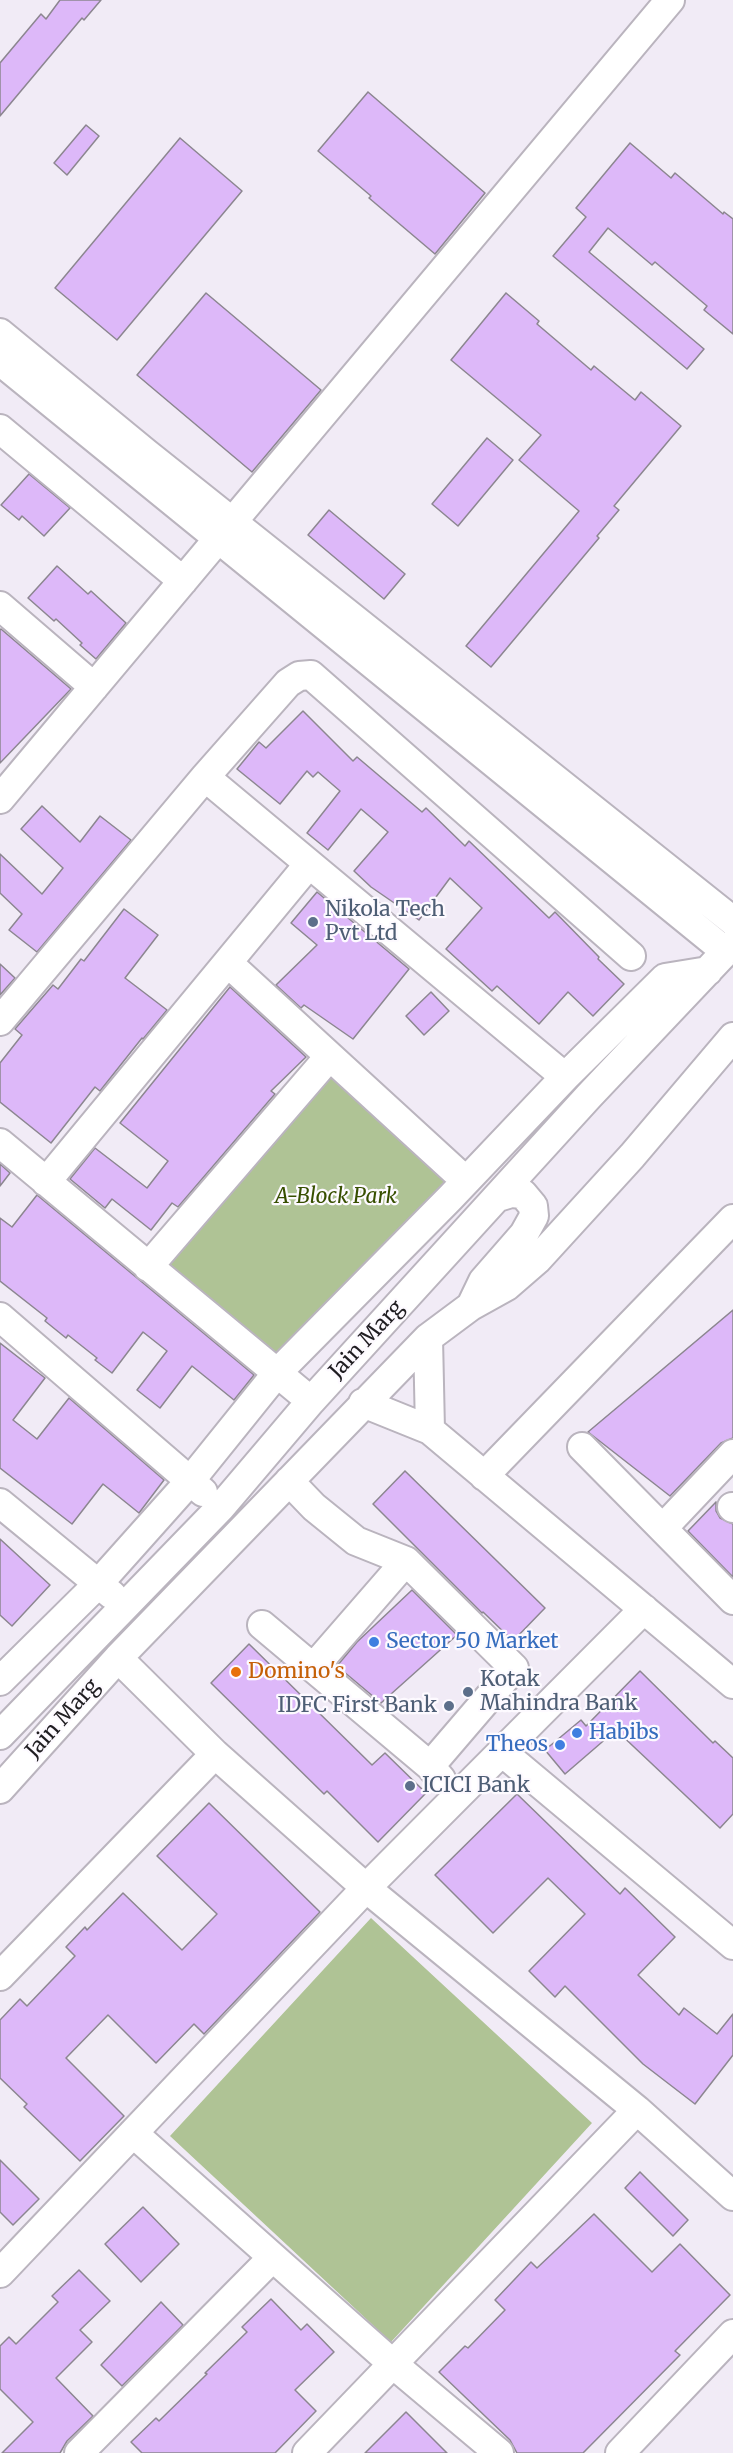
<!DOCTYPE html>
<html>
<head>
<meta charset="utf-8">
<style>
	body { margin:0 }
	canvas { display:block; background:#f1ebf6 }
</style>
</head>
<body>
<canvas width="733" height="2453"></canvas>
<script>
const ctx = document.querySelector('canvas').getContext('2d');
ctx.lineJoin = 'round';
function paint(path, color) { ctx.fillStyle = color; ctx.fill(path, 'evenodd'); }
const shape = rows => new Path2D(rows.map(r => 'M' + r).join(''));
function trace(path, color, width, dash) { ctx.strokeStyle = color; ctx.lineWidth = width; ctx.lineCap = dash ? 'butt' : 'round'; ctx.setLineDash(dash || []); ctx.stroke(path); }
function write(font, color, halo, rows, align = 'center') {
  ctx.font = font + ' Merriweather,serif'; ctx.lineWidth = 4.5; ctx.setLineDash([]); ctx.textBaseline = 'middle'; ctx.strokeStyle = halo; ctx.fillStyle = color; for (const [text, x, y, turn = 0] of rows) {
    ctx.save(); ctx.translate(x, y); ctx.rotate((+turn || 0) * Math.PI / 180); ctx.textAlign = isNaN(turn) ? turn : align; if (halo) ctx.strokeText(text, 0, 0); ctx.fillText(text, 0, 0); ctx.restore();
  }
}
const green = shape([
	[329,1066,470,1191,292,1375,155,1265],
	[371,1918,592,2123,391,2342,170,2136]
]);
const building = shape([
	[60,0,101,0,84,20,82,18,0,116,0,63,41,14,46,19,60,0],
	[368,92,485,193,435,254,369,198,371,196,318,151,368,92],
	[86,125,99,136,67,175,54,163,86,125],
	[180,138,242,191,117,340,55,288,180,138],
	[630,143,671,178,675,173,723,214,724,212,733,219,733,334,704,310,707,306,655,262,652,265,608,228,589,252,704,349,687,369,553,256,586,217,576,208,630,143],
	[206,293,321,390,252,472,137,375,206,293],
	[506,293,539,321,537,324,591,370,594,366,635,400,641,392,681,426,614,506,619,510,597,536,599,538,491,667,466,646,579,511,519,460,541,435,451,360,506,293],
	[487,438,513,460,458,526,432,504,487,438],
	[29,474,70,508,44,536,22,516,19,520,1,505,29,474],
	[329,510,405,574,384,599,308,535,329,510],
	[57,566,88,594,91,591,126,623,96,659,80,645,82,643,56,619,54,621,28,598,57,566],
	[1,629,71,689,0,763,0,630,1,629],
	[303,711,353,761,357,757,422,812,426,808,465,846,469,841,549,918,555,912,599,957,598,959,624,984,593,1016,568,992,539,1024,497,986,492,991,446,949,482,908,450,878,419,920,371,887,354,871,388,832,361,809,328,850,307,833,340,791,318,772,313,777,307,771,280,804,237,769,259,742,266,748,303,711],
	[42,806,80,842,100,816,131,840,37,952,9,930,22,914,0,893,0,854,42,894,63,868,21,829,42,806],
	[317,892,409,969,353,1039,304,1005,301,1008,276,985,317,945,291,923,317,892],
	[124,909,158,935,125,978,167,1010,143,1039,142,1038,100,1091,95,1087,51,1143,0,1102,0,1063,22,1035,15,1029,53,985,58,989,81,959,84,961,124,909],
	[0,964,15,978,0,995,0,964],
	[230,987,306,1057,271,1091,275,1094,268,1102,178,1207,172,1203,151,1230,112,1199,105,1208,70,1179,95,1148,147,1188,168,1161,120,1123,230,987],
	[431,992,449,1011,424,1035,406,1016,431,992],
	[0,1164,10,1173,0,1186,0,1164],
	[37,1195,254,1375,234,1400,192,1366,160,1408,137,1390,167,1351,143,1332,112,1373,95,1360,97,1358,68,1335,66,1338,45,1321,47,1318,0,1281,0,1218,12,1227,37,1195],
	[733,1310,733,1438,721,1443,670,1496,588,1432,733,1310],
	[0,1343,45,1378,13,1420,37,1439,69,1398,164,1480,139,1513,103,1484,72,1524,0,1468,0,1343],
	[405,1471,545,1608,513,1641,483,1612,482,1613,373,1504,405,1471],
	[716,1502,716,1511,720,1518,733,1524,733,1577,688,1531,716,1502],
	[0,1539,50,1585,12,1626,0,1615,0,1539],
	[412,1590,457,1635,381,1703,337,1666,357,1642,412,1590],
	[249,1644,372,1765,385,1753,426,1793,378,1842,327,1791,324,1794,211,1683,249,1644],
	[640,1671,713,1743,715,1741,733,1758,733,1814,720,1828,616,1730,565,1774,545,1750,581,1720,586,1726,640,1671],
	[517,1794,620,1894,625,1888,675,1937,638,1975,679,2015,684,2008,717,2034,733,2014,733,2055,695,2104,643,2064,565,1986,555,1997,529,1971,585,1914,548,1878,493,1933,435,1875,517,1794],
	[209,1803,320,1912,204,2034,194,2024,156,2063,108,2015,66,2058,124,2116,80,2161,24,2107,27,2104,0,2078,0,2020,20,1999,27,2006,75,1956,66,1947,85,1927,87,1930,123,1893,182,1950,217,1914,157,1856,209,1803],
	[0,2160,39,2199,13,2225,0,2212,0,2160],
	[640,2172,688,2220,673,2236,625,2188,640,2172],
	[143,2207,179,2244,141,2282,105,2244,143,2207],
	[594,2214,652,2272,680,2244,730,2295,675,2351,680,2355,583,2453,517,2453,510,2440,439,2372,465,2346,468,2348,505,2310,495,2300,514,2280,531,2262,537,2268,594,2214],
	[79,2270,110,2301,80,2330,92,2342,56,2378,93,2416,67,2441,60,2453,2,2453,33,2422,0,2389,0,2346,9,2337,16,2344,58,2302,52,2296,79,2270],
	[271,2299,301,2330,307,2324,334,2352,295,2390,316,2411,275,2453,142,2453,131,2442,156,2418,159,2421,207,2374,205,2373,247,2332,242,2327,271,2299],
	[161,2302,183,2325,122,2386,101,2365,161,2302],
	[406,2412,447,2453,365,2453,406,2412]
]);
const minor = shape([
	[0,333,146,453,733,921],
	[0,361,725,951],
	[0,429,183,581],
	[0,606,94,687],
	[205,777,565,1077],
	[0,799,670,0],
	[228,963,466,1181],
	[0,1021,205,777,288,683,299,676,311,675,631,956],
	[0,1143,311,1401],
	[46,1182,309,864],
	[148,1267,329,1057],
	[471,1306,483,1281,524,1234,534,1216,533,1206,523,1194,511,1193,498,1197],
	[0,1317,203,1492],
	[428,1338,430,1430],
	[363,1403,430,1430,733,1684],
	[582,1447,733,1600],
	[484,1476,733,1219],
	[289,1481,314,1507,356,1541,406,1561,313,1668],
	[0,1503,112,1595],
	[732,1507,733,1508],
	[663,1528,733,1454],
	[406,1561,514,1668,430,1766],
	[262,1625,430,1766,441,1779],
	[118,1658,215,1754,366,1888,637,2110,733,2196],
	[0,1681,98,1584,190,1481,277,1373,450,1198,565,1077,665,978,708,971],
	[0,1735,221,1507,311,1401,589,1096,733,944],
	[502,1752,733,1945],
	[0,1789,118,1658,428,1338,471,1306,507,1286,537,1260,632,1156,733,1037],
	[0,1976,215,1754],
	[133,2133,393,2364,499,2453],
	[0,2273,366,1888,644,1609],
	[79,2453,272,2258],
	[307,2453,637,2110],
	[620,2453,733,2334]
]);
const markers = [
	[313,922,6,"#5c6f8a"],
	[374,1642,6,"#3f7fe0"],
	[236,1672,6,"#e8710a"],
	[468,1692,6,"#5c6f8a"],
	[449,1706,6,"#5c6f8a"],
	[577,1733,6,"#3f7fe0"],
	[560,1745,6,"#3f7fe0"],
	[410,1786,6,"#5c6f8a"]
];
const serviceNames = [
	["Nikola Tech",325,910],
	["Pvt Ltd",325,934],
	["Kotak",480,1680],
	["Mahindra Bank",480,1704],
	["IDFC First Bank",437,1706,"right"],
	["ICICI Bank",422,1786]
];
const parkNames = [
	["A-Block Park",336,1197]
];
const streetNames = [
	["Jain Marg",367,1340,-47],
	["Jain Marg",63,1719,-48]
];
const shopNames = [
	["Sector 50 Market",386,1642],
	["Habibs",589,1733],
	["Theos",548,1745,"right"]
];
const foodNames = [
	["Domino's",248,1672]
];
paint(green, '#afc395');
paint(building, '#ddb8f9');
trace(building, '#8c8690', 1.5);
trace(minor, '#bab4be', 32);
trace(minor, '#fff', 28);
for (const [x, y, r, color] of markers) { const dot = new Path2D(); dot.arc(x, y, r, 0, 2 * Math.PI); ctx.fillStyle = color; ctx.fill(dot); trace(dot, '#fdfaff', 2); }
write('21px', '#4e5e75', '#fdfaff', serviceNames, 'left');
write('italic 21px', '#374f00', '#fdfaff', parkNames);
write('21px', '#1f1d21', '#fdfaff', streetNames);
write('21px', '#366cbe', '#fdfaff', shopNames, 'left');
write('21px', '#c56008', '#fdfaff', foodNames, 'left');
</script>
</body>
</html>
